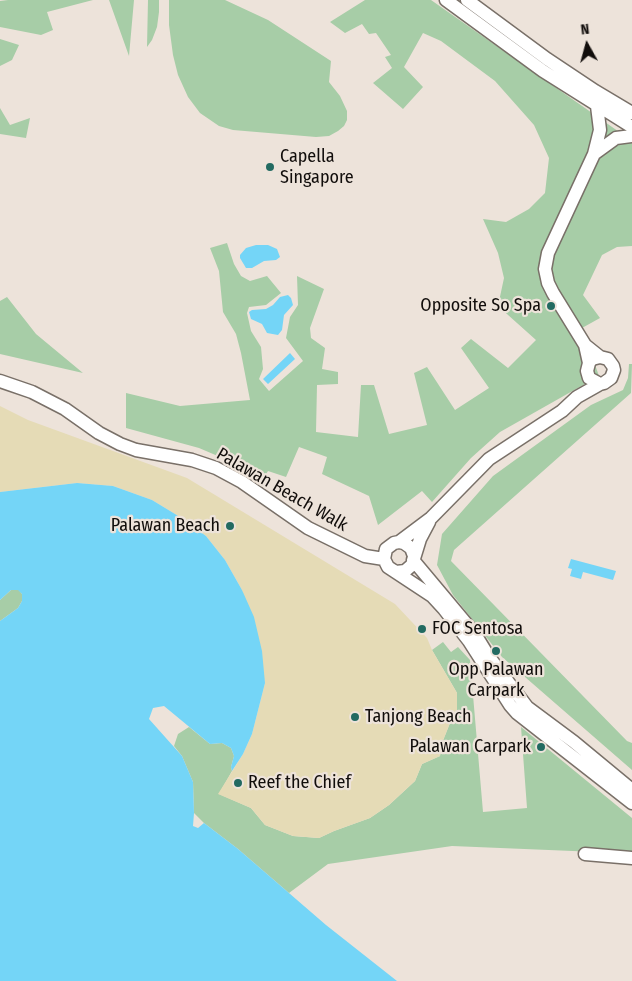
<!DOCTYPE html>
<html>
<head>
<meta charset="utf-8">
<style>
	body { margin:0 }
	#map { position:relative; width:632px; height:981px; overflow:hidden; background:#ede3da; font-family:"Fira Sans Condensed",sans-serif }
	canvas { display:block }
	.north { position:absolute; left:562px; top:20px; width:50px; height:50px; -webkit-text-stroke:4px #ede3da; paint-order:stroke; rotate:353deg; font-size:14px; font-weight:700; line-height:20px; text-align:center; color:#110d0b }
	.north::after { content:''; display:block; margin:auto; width:18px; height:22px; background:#110d0b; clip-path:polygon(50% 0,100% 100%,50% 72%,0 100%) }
</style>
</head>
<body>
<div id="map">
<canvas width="632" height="981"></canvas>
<div class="north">N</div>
</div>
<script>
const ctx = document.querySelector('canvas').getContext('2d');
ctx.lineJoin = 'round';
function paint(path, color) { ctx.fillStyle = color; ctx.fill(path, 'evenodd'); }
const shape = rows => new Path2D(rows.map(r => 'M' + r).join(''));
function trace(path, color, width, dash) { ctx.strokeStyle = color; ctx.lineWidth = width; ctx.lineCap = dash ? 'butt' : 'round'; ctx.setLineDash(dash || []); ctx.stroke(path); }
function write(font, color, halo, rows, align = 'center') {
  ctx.font = font + ' "Fira Sans Condensed",sans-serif'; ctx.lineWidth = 4.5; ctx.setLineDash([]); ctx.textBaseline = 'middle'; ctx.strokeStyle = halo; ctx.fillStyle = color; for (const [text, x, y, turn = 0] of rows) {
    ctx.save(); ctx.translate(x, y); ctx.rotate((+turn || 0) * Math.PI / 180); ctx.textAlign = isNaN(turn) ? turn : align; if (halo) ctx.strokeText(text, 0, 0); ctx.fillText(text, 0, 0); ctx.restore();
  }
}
const green = shape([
	[8,0,93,0,47,12,53,30,41,35,0,27,0,1],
	[109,0,134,0,129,56],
	[148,0,159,0,159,12,157,27,152,40,147,47],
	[169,0,225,0,268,20,331,61,329,82,340,96,347,111,347,120,344,126,338,131,329,136,316,137,233,130,219,126,200,113,188,97,178,75,173,55,169,25],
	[365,0,431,0,632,141,632,246,617,247,602,255,583,295,600,318,582,328,599,376,500,432,471,458,432,502,422,491,378,525,369,496,322,474,327,457,299,447,286,477,268,471,262,481,246,468,199,448,126,428,126,393,180,406,250,400,241,353,236,334,223,312,219,271,210,248,227,243,234,264,241,276,250,281,267,276,281,293,266,305,249,307,247,313,251,331,261,347,263,369,259,379,269,391,303,361,286,338,290,317,298,305,297,276,324,289,310,328,311,338,325,348,322,369,338,372,338,384,317,385,316,432,358,437,361,385,374,385,389,434,427,425,414,373,427,367,455,410,489,388,461,348,471,339,508,368,536,340,498,306,504,278,498,253,483,219,506,222,529,209,545,193,549,158,534,125,495,81,441,41,423,33,404,67,423,87,403,109,373,83,392,68,385,57,391,55,376,33,369,34,362,24,345,33,330,22],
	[0,39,19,45,12,60,0,66],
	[0,108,10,125,30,118,26,138,0,134],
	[7,297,36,334,83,373,0,354,0,301],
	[629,364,632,364,631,393,454,550,451,561,627,741,632,743,632,770,502,657,453,595,437,565,442,534,493,476,591,405,623,390,628,378],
	[11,590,19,590,22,594,22,601,18,608,0,621,0,600],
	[443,642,451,652,458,647,470,660,483,812,527,808,521,727,632,818,632,858,621,853,452,846,328,864,289,893,238,849,204,823,194,813,193,782,182,756,174,746,178,734,189,727,210,744,222,743,231,748,234,756,231,767,232,771,219,794,251,808,265,825,293,836,319,838,334,831,370,818,389,805,415,781,422,764,440,756,442,743,450,723,457,710,457,693,432,650]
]);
const sand = shape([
	[0,406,28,420,187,478,395,604,427,638,432,650,457,693,457,710,450,723,442,743,440,756,422,764,415,781,389,805,370,818,334,831,319,838,293,836,265,825,251,808,218,794,243,754,252,734,265,683,242,590,225,560,206,536,180,517,152,500,113,486,77,483,0,492]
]);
const water = shape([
	[256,245,268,245,277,249,280,257,276,260,264,261,252,268,246,268,240,258,240,255,246,248],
	[288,295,291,298,293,305,284,315,282,330,278,335,267,333,262,324,251,319,249,312,252,310,266,309,273,305,280,297],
	[290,353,295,359,268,384,263,379],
	[77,483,113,486,152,500,180,517,206,536,225,560,242,590,254,617,262,651,265,683,252,734,243,754,232,771,231,767,234,756,231,748,222,743,210,744,164,706,153,708,149,719,182,756,193,782,194,813,193,826,198,828,204,823,238,849,326,925,397,981,0,981,0,621,18,608,22,601,22,594,18,590,11,590,0,600,0,492],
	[571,559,616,571,613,580,583,572,581,579,570,576,572,569,568,568]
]);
const minor = shape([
	[446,0,543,71,632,127],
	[467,0,547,59,595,91,632,113],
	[594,154,616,138,632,136],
	[585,345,600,357,608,359,613,366,614,370,611,378,604,383,600,384,589,378,587,371,589,363,592,359,600,357],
	[589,363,585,345,553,293,548,283,545,269,548,253,594,154,600,130,597,106],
	[0,381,32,392,65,409,99,433,120,444,136,450,192,460,216,468,242,482,308,528,365,556,384,559],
	[399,542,431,518,489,459,562,411,577,397,600,384],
	[414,556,411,548,404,543,399,542,394,543,386,549,384,559,388,567,432,596,444,609,469,641,510,705,517,713,632,803],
	[413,560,475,634,489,657,527,707,574,742,632,790],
	[396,572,405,571,412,565,420,539,429,522],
	[585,854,632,858]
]);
const markers = [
	[270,167,5,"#226a61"],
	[551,306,5,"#226a61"],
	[230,526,5,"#226a61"],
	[422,629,5,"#226a61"],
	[496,651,5,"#226a61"],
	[355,717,5,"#226a61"],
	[541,747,5,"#226a61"],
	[238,783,5,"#226a61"]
];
const poiNames = [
	["Capella",280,157],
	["Singapore",280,178],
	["Opposite So Spa",541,306,"right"],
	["Palawan Beach",220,526,"right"],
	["FOC Sentosa",432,629],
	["Opp Palawan",496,670,"center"],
	["Carpark",496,691,"center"],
	["Tanjong Beach",365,717],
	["Palawan Carpark",531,747,"right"],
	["Reef the Chief",248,783]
];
const streetNames = [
	["Palawan Beach Walk",282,490,30]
];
paint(green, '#a7cda7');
paint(sand, '#e5dbb6');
paint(water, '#74d5f7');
trace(minor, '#797068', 15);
trace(minor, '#fff', 12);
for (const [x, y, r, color] of markers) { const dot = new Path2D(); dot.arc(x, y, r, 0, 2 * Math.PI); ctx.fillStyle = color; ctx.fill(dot); trace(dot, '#ede3da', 2); }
write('18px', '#110d0b', '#ede3da', poiNames, 'left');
write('18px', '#110d0b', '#ede3da', streetNames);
</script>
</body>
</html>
